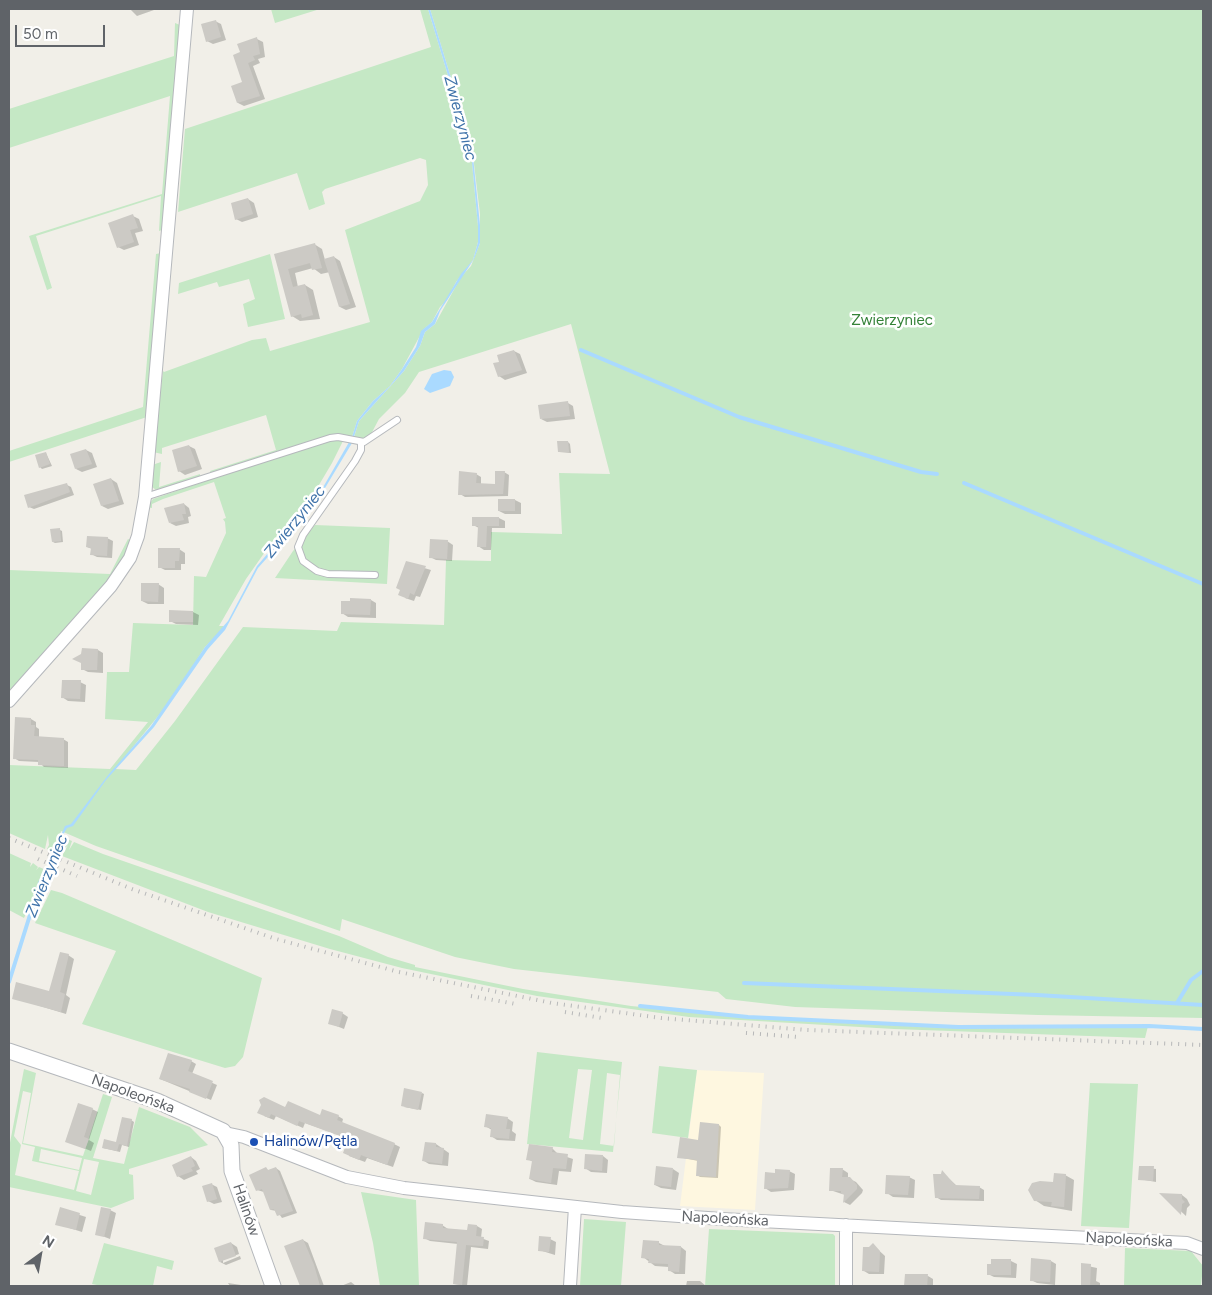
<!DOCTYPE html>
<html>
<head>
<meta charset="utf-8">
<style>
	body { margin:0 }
	#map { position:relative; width:1212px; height:1295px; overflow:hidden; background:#f1efe8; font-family:Figtree,sans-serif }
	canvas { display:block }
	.frame { position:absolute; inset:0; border:10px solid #5f6368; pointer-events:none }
	.north { position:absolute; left:15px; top:1230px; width:50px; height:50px; -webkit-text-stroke:4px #fff; paint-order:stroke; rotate:32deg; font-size:14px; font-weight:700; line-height:20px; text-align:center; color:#5f6368 }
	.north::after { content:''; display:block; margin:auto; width:18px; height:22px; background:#5f6368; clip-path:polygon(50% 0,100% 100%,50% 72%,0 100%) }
	.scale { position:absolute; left:15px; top:25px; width:90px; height:22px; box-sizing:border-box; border:2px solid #5f6368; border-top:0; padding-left:6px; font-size:15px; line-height:18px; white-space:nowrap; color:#5f6368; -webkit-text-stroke:4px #fff; paint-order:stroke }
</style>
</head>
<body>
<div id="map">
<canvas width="1212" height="1295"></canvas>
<div class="frame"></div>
<div class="north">N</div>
<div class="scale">50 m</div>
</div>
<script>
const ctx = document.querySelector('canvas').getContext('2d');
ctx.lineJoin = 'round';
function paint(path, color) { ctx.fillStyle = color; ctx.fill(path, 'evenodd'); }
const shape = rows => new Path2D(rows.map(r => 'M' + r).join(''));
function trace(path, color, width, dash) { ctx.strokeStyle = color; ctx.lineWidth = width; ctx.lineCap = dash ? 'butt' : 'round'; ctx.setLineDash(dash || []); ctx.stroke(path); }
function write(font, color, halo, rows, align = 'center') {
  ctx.font = font + ' Figtree,sans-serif'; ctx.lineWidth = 5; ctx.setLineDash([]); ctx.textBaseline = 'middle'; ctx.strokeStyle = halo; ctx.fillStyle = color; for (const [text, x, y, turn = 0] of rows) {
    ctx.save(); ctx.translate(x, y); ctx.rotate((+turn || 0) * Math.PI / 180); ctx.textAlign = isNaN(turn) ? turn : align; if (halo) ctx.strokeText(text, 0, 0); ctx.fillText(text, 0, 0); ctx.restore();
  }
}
const commercial = shape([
	[697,1070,764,1073,755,1210,680,1206]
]);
const green = shape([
	[271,9,320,9,275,23],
	[420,9,428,9,471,152,478,226,478,242,473,260,456,282,447,300,440,307,432,322,423,330,402,369,390,386,373,401,357,421,352,437,349,436,211,474,210,471,276,450,266,415,162,448,162,454,153,452,163,371,164,372,252,340,266,338,270,351,370,322,345,230,420,201,428,185,426,160,420,158,325,189,322,192,325,204,309,210,297,173,178,212,185,129,431,47],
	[430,9,1203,9,1203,1018,1038,1015,795,1007,726,999,718,992,514,969,455,957,342,919,340,931,96,846,61,831,56,853,47,849,49,845,48,835,45,849,9,833,9,765,110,769,148,722,105,719,107,672,129,672,133,623,193,625,194,576,206,577,226,533,225,522,223,519,226,518,214,482,163,499,152,504,152,508,147,507,153,499,273,458,329,441,343,441,332,463,313,495,267,549,246,579,219,626,224,626,220,632,205,647,172,699,115,769,136,770,175,721,243,627,337,631,341,622,444,625,446,560,491,561,491,532,562,534,559,473,610,474,571,324,419,372,405,393,379,419,370,436,361,439,354,437,359,421,404,371,420,346,425,332,435,324,461,277,471,266,480,243,480,214,472,147],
	[175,23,180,25,162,230,159,231,161,196,36,236,52,288,47,290,29,236,162,194,170,96,9,148,9,109,174,56],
	[161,253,147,417,9,462,9,451,143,407,156,254],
	[270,254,285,319,248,327,243,304,255,299,249,279,219,287,217,282,178,294,179,283],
	[161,462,159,487,200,474,200,476,156,490,151,486,152,465],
	[315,525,390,528,387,584,275,578,293,551],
	[128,539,132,541,114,574,9,695,9,570,110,574],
	[62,837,72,841,69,850,74,842,103,854,339,936,388,957,415,965,415,967,523,989,631,1006,785,1020,989,1028,1148,1026,1145,1038,894,1029,689,1017,537,996,402,968,330,949,208,912,62,856,68,845,59,854,58,844],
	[9,853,31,863,30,867,33,863,38,867,36,870,39,867,46,870,24,918,9,910],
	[51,890,62,893,262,978,243,1057,235,1066,225,1068,82,1024,116,951,35,923],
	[537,1052,622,1062,613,1152,527,1144],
	[578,1069,592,1070,583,1140,569,1138],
	[607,1073,620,1075,614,1146,600,1144],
	[659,1066,697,1070,688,1138,652,1133],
	[24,1069,36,1073,23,1143,83,1156,103,1094,112,1097,93,1158,124,1164,139,1107,190,1127,208,1145,129,1169,129,1174,133,1175,134,1199,111,1208,9,1187,9,1148],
	[23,1091,31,1093,22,1144,35,1147,32,1161,79,1171,74,1190,15,1175,21,1145,14,1136],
	[41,1149,82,1158,79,1170,39,1161],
	[84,1159,99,1162,91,1195,76,1191],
	[1090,1083,1138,1084,1129,1228,1081,1226],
	[361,1192,416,1200,419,1286,380,1286,373,1243],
	[584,1219,626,1222,621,1286,580,1286],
	[709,1229,833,1234,835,1236,835,1286,705,1286],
	[104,1243,174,1261,172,1270,157,1266,153,1286,102,1286,92,1284],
	[1125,1248,1191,1251,1203,1266,1201,1286,1124,1286]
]);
const water = shape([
	[428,9,430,9,472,147,480,225,480,243,474,259,440,311,435,324,425,332,420,346,404,371,359,421,352,443,316,503,258,568,225,630,208,649,154,727,106,780,73,826,67,828,59,842,59,854,56,853,57,844,65,826,71,824,109,774,151,726,205,647,228,621,257,566,304,511,314,503,352,437,357,421,373,401,390,386,402,369,416,347,421,331,432,322,461,274,473,260,478,242,478,226,471,152],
	[444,370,451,371,454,377,450,386,430,393,424,389,432,374]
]);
const shadow = shape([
	[130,9,154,9,154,10,137,16],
	[215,21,221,24,226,40,213,44,207,41],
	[257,39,263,42,265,57,258,59,260,63,253,66,265,99,244,106,238,103,233,87,244,83,242,53],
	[248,199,254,203,258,217,242,222,236,219],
	[133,216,139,219,143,231,135,233,139,245,124,250,118,247],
	[314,244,322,249,325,260,334,257,340,261,356,307,346,310,340,307,330,272,321,274,313,268,295,273,298,287,305,285,313,290,320,319,300,321,292,316,276,255],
	[514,351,520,354,527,373,505,380,499,376,500,362],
	[568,403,573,406,575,419,547,422,541,419],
	[568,442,570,444,571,453,559,452],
	[189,446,195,449,202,469,185,475,179,471],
	[86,450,92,453,97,467,82,472,76,469],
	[46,453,52,466,42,469,40,467],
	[504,472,509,475,508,496,465,497,460,494,476,474,481,477,481,484,496,485],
	[111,479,117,483,124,504,108,509,102,506],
	[67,485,71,487,74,495,34,509,29,507],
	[515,500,521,503,521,514,505,514,499,511],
	[184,504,189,508,191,516,188,517,189,523,176,526,170,523],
	[499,518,505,521,505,528,492,528,491,550,484,550,478,546,479,528,473,525],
	[60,530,62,531,63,542,55,543,53,542],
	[107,538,113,541,112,558,97,557,91,554,92,549,87,547],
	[447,541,453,545,452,561,436,560,430,557],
	[179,549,185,553,185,564,181,564,181,570,165,570,159,567],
	[407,563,431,570,420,597,416,596,414,601,405,598],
	[158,584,164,588,164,604,148,604,142,601],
	[371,600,376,603,376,618,348,617,342,613],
	[193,612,199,615,198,625,176,624,170,621],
	[98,650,103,653,103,673,88,672,82,669,83,655],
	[80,682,86,685,85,702,68,701,62,697],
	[31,719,36,722,36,727,39,729,39,738,63,739,68,742,68,768,44,767,39,762,19,761,14,758],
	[68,955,74,959,66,995,70,998,66,1014,14,998,50,992],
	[342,1013,348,1017,344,1029,329,1023],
	[191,1061,196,1064,192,1074,217,1085,211,1100,160,1079],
	[422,1093,424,1094,421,1110,404,1107],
	[286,1108,320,1117,338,1116,343,1119,342,1123,394,1144,400,1147,393,1167,367,1158,365,1162,349,1156,350,1139,305,1123,303,1128,276,1116,274,1120,264,1116],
	[92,1109,98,1112,89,1140,94,1143,91,1151,66,1141],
	[507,1118,513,1122,512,1131,516,1134,515,1141,497,1140,491,1136,492,1130,485,1126],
	[131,1120,134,1122,129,1147,122,1145,120,1152,103,1148,117,1143],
	[719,1125,721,1127,718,1178,700,1177,697,1175,698,1161,679,1157],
	[436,1144,449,1153,448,1166,429,1164,424,1161],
	[552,1148,558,1154,573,1159,571,1172,559,1171,557,1185,536,1182,530,1179,533,1162,528,1159],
	[603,1156,608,1160,607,1173,591,1172,585,1168],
	[191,1157,196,1161,200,1169,196,1171,198,1174,184,1180,178,1176],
	[1140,1167,1156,1169,1156,1182,1139,1179],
	[276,1168,280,1171,297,1213,282,1218,277,1211,271,1210,264,1192,257,1190,266,1169,270,1171],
	[673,1169,679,1173,676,1190,661,1188,655,1185],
	[842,1169,848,1173,848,1178,856,1182,863,1190,862,1193,850,1205,844,1202,845,1195,830,1190],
	[789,1171,795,1174,794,1190,771,1192,765,1188,776,1174],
	[942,1172,957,1186,979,1187,984,1190,984,1201,941,1200,936,1197],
	[1065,1175,1074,1180,1072,1211,1044,1206,1035,1200],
	[909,1177,915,1180,914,1198,893,1197,887,1193],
	[211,1184,217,1187,222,1202,214,1204,208,1201],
	[1162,1194,1182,1195,1187,1199,1190,1205,1187,1208,1186,1216],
	[61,1209,86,1217,82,1232,57,1224],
	[110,1210,116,1213,110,1239,97,1234],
	[442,1225,448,1229,469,1231,477,1226,482,1229,481,1238,489,1241,488,1249,471,1247,467,1286,454,1284,458,1244,430,1241,424,1238],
	[550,1239,556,1242,555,1255,539,1250],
	[303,1240,308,1243,324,1286,301,1286,286,1247],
	[231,1243,237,1247,239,1254,223,1260,223,1263,240,1256,241,1259,226,1265,220,1262],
	[659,1243,665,1246,681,1247,686,1251,685,1274,675,1274,669,1270,669,1267,655,1266,643,1257],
	[873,1245,885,1256,884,1274,869,1274,864,1271,869,1248],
	[1011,1261,1017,1264,1016,1278,994,1277,988,1274,992,1265],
	[1051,1261,1056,1264,1055,1285,1037,1283,1031,1280],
	[1083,1265,1097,1268,1096,1281,1100,1283,1100,1286,1082,1286],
	[906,1275,928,1276,933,1279,933,1286,905,1286],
	[687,1281,700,1281,706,1286,686,1286],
	[351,1282,356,1286,341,1286],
	[228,1283,241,1285,243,1286,230,1286]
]);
const stream = shape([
	[581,350,739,417,921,472,937,474],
	[964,483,1203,584],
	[9,982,40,883,58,849],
	[744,983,1037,995,1203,1005],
	[1177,1003,1191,980,1203,971],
	[640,1006,748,1017,958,1027,1149,1026,1203,1029]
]);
const building = shape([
	[216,20,221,37,206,42,201,24],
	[257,37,260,54,253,56,255,60,248,63,260,96,237,103,231,86,242,82,233,55,240,52,237,44],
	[248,198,253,214,235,220,231,203],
	[133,214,138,228,130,230,134,242,117,248,108,223],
	[315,243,322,268,312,270,310,263,288,269,293,287,305,284,313,315,302,318,301,314,291,317,274,254],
	[334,256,350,304,339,307,324,259],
	[514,350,522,370,498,377,493,363,499,362,497,355],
	[568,401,570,416,540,419,538,405],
	[557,441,568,441,569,452,558,452],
	[189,445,197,466,178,472,172,450],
	[86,449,92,464,75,469,70,454],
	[46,452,50,464,39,468,35,455],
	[459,471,477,473,476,483,495,484,495,471,505,471,503,494,458,495],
	[111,478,119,501,101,506,93,484],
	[67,483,70,492,28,508,24,495],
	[498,499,515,499,515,511,498,511],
	[184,503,186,514,182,514,184,520,169,523,164,508],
	[472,517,499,517,499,526,487,526,486,547,477,547,478,526,472,526],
	[60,528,61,541,52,542,50,529],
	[87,536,108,537,107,556,90,555,91,548,86,547],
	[430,539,448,540,447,559,429,558],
	[158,548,180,548,179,561,175,561,175,568,158,568],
	[406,561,426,566,414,595,410,593,408,599,398,595,400,590,396,588],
	[141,583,159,583,158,602,141,601],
	[350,598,371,599,370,615,341,614,341,601,350,601],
	[169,610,193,611,193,622,169,622],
	[82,648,98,649,97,670,81,670,81,663,72,659,81,654],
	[62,680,81,680,80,699,61,698],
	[15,717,31,718,31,725,35,725,34,736,64,738,64,766,38,765,38,760,13,759],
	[60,952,69,954,60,992,65,994,61,1012,12,999,16,982,49,991],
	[332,1009,343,1012,339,1027,328,1024],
	[168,1053,192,1060,188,1071,213,1081,206,1099,189,1092,190,1089,159,1079],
	[404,1088,422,1092,418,1110,401,1106],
	[264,1097,285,1107,288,1101,320,1115,322,1109,339,1115,337,1120,395,1143,387,1165,361,1155,359,1160,343,1153,348,1139,299,1121,297,1126,271,1114,269,1118,257,1113,261,1105,259,1100],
	[78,1103,93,1108,84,1137,89,1139,85,1149,65,1142],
	[486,1114,508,1117,506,1129,510,1129,509,1139,490,1137,491,1128,484,1127],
	[122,1117,132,1119,127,1146,119,1144,117,1151,102,1148,104,1139,116,1142],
	[700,1122,719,1124,716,1177,696,1176,697,1160,677,1158,680,1137,698,1140],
	[425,1142,436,1143,436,1147,444,1148,442,1164,422,1161],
	[529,1144,553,1147,552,1152,568,1154,566,1169,553,1168,551,1183,529,1179,532,1161,526,1160],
	[585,1154,603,1155,602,1171,584,1169],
	[191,1156,195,1166,191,1168,193,1171,177,1177,172,1165],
	[656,1166,673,1168,671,1187,654,1185],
	[1139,1166,1154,1166,1153,1181,1138,1180],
	[266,1167,268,1170,276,1167,293,1211,277,1216,274,1209,270,1210,262,1189,256,1191,249,1175],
	[830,1168,843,1168,842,1177,850,1177,857,1185,857,1189,843,1203,844,1194,841,1194,841,1191,829,1191],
	[775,1169,790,1170,788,1188,764,1189,765,1172,775,1173],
	[942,1170,955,1185,980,1186,979,1199,935,1198,933,1174,941,1174],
	[1054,1173,1066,1174,1064,1207,1051,1206,1052,1202,1034,1201,1028,1190,1032,1183,1040,1181,1053,1182],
	[886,1175,910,1176,908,1195,885,1194],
	[212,1183,217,1199,207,1202,202,1186],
	[1159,1193,1182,1194,1182,1199,1185,1202,1182,1204,1181,1215],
	[60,1207,80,1213,76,1230,55,1225],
	[101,1207,111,1209,104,1237,95,1235],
	[425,1222,443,1224,443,1228,467,1230,468,1224,477,1225,476,1236,484,1237,483,1246,466,1245,462,1285,453,1284,457,1242,423,1239],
	[539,1236,551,1237,549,1252,538,1251],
	[303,1239,314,1265,320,1286,300,1286,284,1246],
	[643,1240,659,1241,659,1245,681,1246,679,1272,668,1271,668,1264,648,1263,649,1259,641,1258],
	[231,1242,236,1256,219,1262,214,1248],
	[873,1243,880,1251,879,1272,862,1271,863,1247,869,1247],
	[1031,1258,1051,1260,1050,1282,1030,1281],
	[991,1259,1011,1259,1011,1275,987,1275,987,1264,991,1264],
	[1081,1263,1091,1264,1090,1286,1081,1286],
	[905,1274,928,1274,927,1286,904,1286]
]);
const service = shape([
	[361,442,361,450,355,461,303,535,298,547,303,561,317,571,328,574,375,575],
	[145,497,330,438,338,437,364,442,397,420]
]);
const minor = shape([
	[9,701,111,586,130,558,138,536,145,497,187,9],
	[225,1133,244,1137,347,1177,404,1188,622,1212,722,1219,1187,1243,1203,1249],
	[570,1286,575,1207],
	[846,1286,846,1225]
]);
const tertiary = shape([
	[9,1051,157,1101,223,1131,231,1145,232,1171,273,1286]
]);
const rail = shape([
	[9,838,132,889,276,939,399,972,552,1003,661,1018,807,1030,1203,1045],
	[38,859,77,876],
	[471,996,516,1004],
	[565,1012,602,1018],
	[746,1033,799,1037]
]);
const markers = [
	[254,1142,5,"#1a4fb4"]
];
const parkNames = [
	["Zwierzyniec",892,321]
];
const streetNames = [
	["Napoleońska",133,1094,20],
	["Halinów",246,1210,71],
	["Napoleońska",725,1219,3],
	["Napoleońska",1129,1240,3]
];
const transitNames = [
	["Halinów/Pętla",264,1142]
];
const waterNames = [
	["Zwierzyniec",460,118,75],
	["Zwierzyniec",295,522,-51],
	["Zwierzyniec",47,876,-68]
];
paint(commercial, '#fef7e0');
paint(green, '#c5e8c5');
paint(water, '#aadaff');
paint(shadow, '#0003');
trace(stream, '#aadaff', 4);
paint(building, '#cccac5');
trace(service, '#b5b8bc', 8);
trace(minor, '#b5b8bc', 14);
trace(tertiary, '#b5b8bc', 17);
trace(service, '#fff', 6);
trace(minor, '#fff', 12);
trace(tertiary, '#fff', 15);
trace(rail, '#b6b7b8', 4, [1, 6]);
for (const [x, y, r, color] of markers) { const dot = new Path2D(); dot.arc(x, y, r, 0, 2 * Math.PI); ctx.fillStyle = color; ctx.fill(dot); trace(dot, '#fff', 2); }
write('15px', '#348238', '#fff', parkNames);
write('15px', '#5f6368', '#fff', streetNames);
write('15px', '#164399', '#fff', transitNames, 'left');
write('italic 16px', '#4174aa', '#fff', waterNames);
</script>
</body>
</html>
